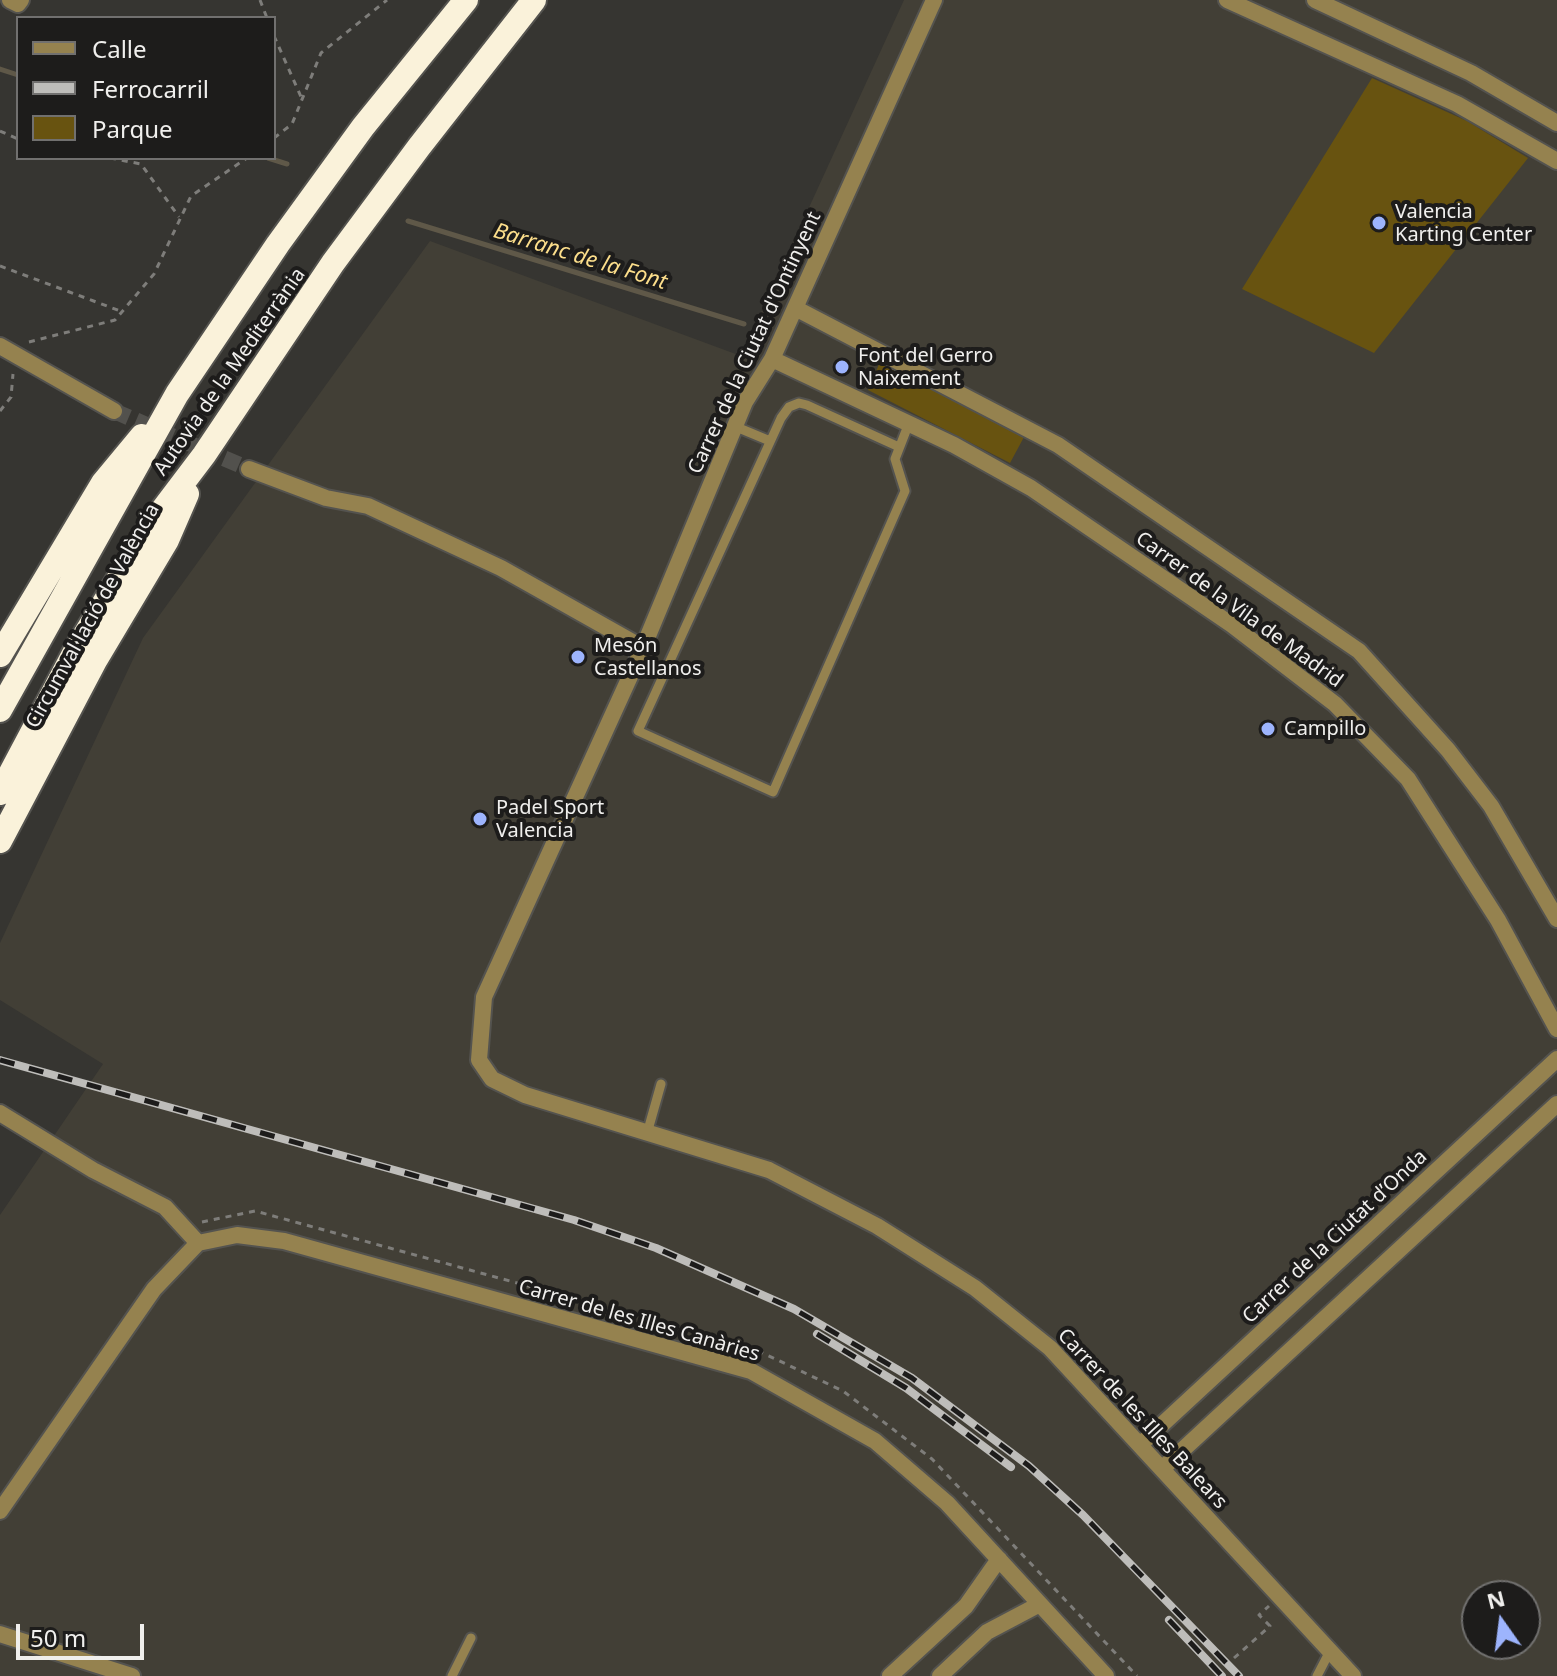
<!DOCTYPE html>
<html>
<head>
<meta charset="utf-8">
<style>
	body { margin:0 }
	#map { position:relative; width:1557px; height:1676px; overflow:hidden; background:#363531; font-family:"Noto Sans",sans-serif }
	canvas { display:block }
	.legend { position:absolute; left:16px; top:16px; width:260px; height:144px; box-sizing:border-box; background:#1d1c1b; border:2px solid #71706f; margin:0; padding:10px 14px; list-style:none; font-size:24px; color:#f0efed }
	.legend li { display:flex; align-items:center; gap:16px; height:40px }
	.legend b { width:40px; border:2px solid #71706f }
	.north { position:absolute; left:1461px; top:1580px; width:80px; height:80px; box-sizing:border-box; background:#1d1c1b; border:2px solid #71706f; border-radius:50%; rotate:346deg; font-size:22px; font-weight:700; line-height:32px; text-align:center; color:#f0efed }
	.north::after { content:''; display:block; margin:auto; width:28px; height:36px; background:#9db4fd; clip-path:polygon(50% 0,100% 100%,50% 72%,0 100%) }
	.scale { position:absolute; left:16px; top:1624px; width:128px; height:36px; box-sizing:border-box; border:4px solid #f0efed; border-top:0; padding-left:10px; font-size:24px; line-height:28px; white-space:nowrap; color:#f0efed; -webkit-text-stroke:6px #1d1c1b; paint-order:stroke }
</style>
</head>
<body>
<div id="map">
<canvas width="1557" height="1676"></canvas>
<ul class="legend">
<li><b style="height:10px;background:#95824f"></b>Calle</li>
<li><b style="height:10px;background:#bebdba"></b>Ferrocarril</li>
<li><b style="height:22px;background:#685310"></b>Parque</li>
</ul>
<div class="north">N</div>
<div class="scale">50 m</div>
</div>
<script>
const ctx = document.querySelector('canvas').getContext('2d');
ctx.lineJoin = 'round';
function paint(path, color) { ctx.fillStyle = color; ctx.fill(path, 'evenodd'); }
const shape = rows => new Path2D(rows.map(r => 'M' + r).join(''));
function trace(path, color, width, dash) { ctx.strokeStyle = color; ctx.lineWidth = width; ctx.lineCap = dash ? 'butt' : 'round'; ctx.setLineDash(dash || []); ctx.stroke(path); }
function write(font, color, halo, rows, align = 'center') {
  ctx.font = font + ' "Noto Sans",sans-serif'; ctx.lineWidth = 8; ctx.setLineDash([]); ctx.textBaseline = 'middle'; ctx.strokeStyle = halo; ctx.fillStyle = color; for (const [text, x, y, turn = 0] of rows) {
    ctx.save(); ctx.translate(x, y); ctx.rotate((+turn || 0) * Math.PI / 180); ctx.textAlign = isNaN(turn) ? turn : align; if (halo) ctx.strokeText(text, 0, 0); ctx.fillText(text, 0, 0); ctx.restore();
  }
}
const built = shape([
	[904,0,1557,0,1557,1676,0,1676,0,1215,103,1064,0,1000,0,943,143,638,430,241,741,356],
	[1477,1596,1525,1596,1525,1644,1477,1644]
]);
const green = shape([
	[1372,78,1467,121,1528,158,1374,353,1242,289],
	[880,362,1024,437,1010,463,868,390]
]);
const stream = shape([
	[0,69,18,75],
	[268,158,287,164],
	[408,221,744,324]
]);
const minorTunnel = shape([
	[114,411,249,469]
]);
const path = shape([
	[260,0,267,18],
	[274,36,302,99],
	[0,131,18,139],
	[274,138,292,124,321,53,387,0],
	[110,158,141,164,179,217],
	[0,266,123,312],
	[29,342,115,320,154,274,191,196,247,158],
	[0,411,11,397,13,374],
	[202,1222,255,1211,750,1347,843,1391,932,1459,1137,1676],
	[1234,1658,1270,1626,1259,1615,1269,1606]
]);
const service = shape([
	[734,426,770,441],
	[899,447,807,405,799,403,789,407,781,418,638,731,773,792,905,491,895,459,909,423],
	[648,1130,661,1084],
	[452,1676,471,1638],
	[1317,1676,1330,1651]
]);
const minor = shape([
	[10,0,18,4,21,0],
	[934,0,772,359,745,402,643,648,484,997,479,1060,492,1079,525,1095,769,1170,877,1226,975,1288,1050,1348,1353,1676],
	[1227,0,1457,104,1557,161],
	[1315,0,1471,73,1557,123],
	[795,308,1058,445,1359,651,1448,750,1491,806,1557,919],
	[0,346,114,411],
	[772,359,954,445,1031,488,1232,625,1335,704,1408,779,1498,920,1557,1029],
	[249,469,326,498,368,506,501,568,643,648],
	[0,1113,93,1170,165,1207,198,1243],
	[198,1243,237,1235,284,1241,751,1371,875,1441,947,1503,1106,1676],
	[1141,1444,1557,1059],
	[1163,1468,1557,1104],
	[0,1511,154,1289,198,1243],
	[0,1634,132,1676],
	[890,1676,966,1606,999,1559],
	[940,1676,987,1632,1040,1604]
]);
const motorway = shape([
	[0,655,103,483,142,436],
	[0,710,177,394,278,244,363,127,466,0],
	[0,793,77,648,151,525,204,455,333,263,419,147,534,0],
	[0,841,96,659,167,540,187,494]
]);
const rail = shape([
	[0,1060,574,1220,656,1248,794,1309,912,1378,1029,1466,1083,1515,1239,1676],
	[817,1334,906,1388,1011,1467],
	[1169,1620,1222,1676]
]);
const markers = [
	[1379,223,8,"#9db4fd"],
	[842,367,8,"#9db4fd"],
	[578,657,8,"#9db4fd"],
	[1268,729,8,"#9db4fd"],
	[480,819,8,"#9db4fd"]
];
const poiNames = [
	["Valencia",1395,212],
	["Karting Center",1395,235],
	["Font del Gerro",858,356],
	["Naixement",858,379],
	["Mesón",594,646],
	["Castellanos",594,669],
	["Campillo",1284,729],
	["Padel Sport",496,808],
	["Valencia",496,831]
];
const streetNames = [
	["Carrer de la Ciutat d'Ontinyent",755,343,-65],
	["Autovia de la Mediterrània",230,372,-55],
	["Carrer de la Vila de Madrid",1239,610,36],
	["Circumval·lació de València",93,616,-61],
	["Carrer de la Ciutat d’Onda",1335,1237,-43],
	["Carrer de les Illes Canàries",639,1321,16],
	["Carrer de les Illes Balears",1142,1419,47]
];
const waterNames = [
	["Barranc de la Font",580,257,17]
];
paint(built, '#423f36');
paint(green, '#685310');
trace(stream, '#5f5848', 5);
trace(minorTunnel, '#52514d', 16, [16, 8]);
trace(service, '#54534f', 13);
trace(minor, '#54534f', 20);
trace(motorway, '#54534f', 28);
trace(path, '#7e7d7a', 3, [6, 6]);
trace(service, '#95824f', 9);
trace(minor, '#95824f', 16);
trace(motorway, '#faf2da', 24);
trace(rail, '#bebdba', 8);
trace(rail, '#1d1c1b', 5, [15]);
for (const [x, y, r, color] of markers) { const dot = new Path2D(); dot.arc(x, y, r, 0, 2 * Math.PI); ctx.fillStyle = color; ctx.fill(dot); trace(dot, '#1d1c1b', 3); }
write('20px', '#f0efed', '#1d1c1b', poiNames, 'left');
write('20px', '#f0efed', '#1d1c1b', streetNames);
write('italic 22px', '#fcde8b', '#1d1c1b', waterNames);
</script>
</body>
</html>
